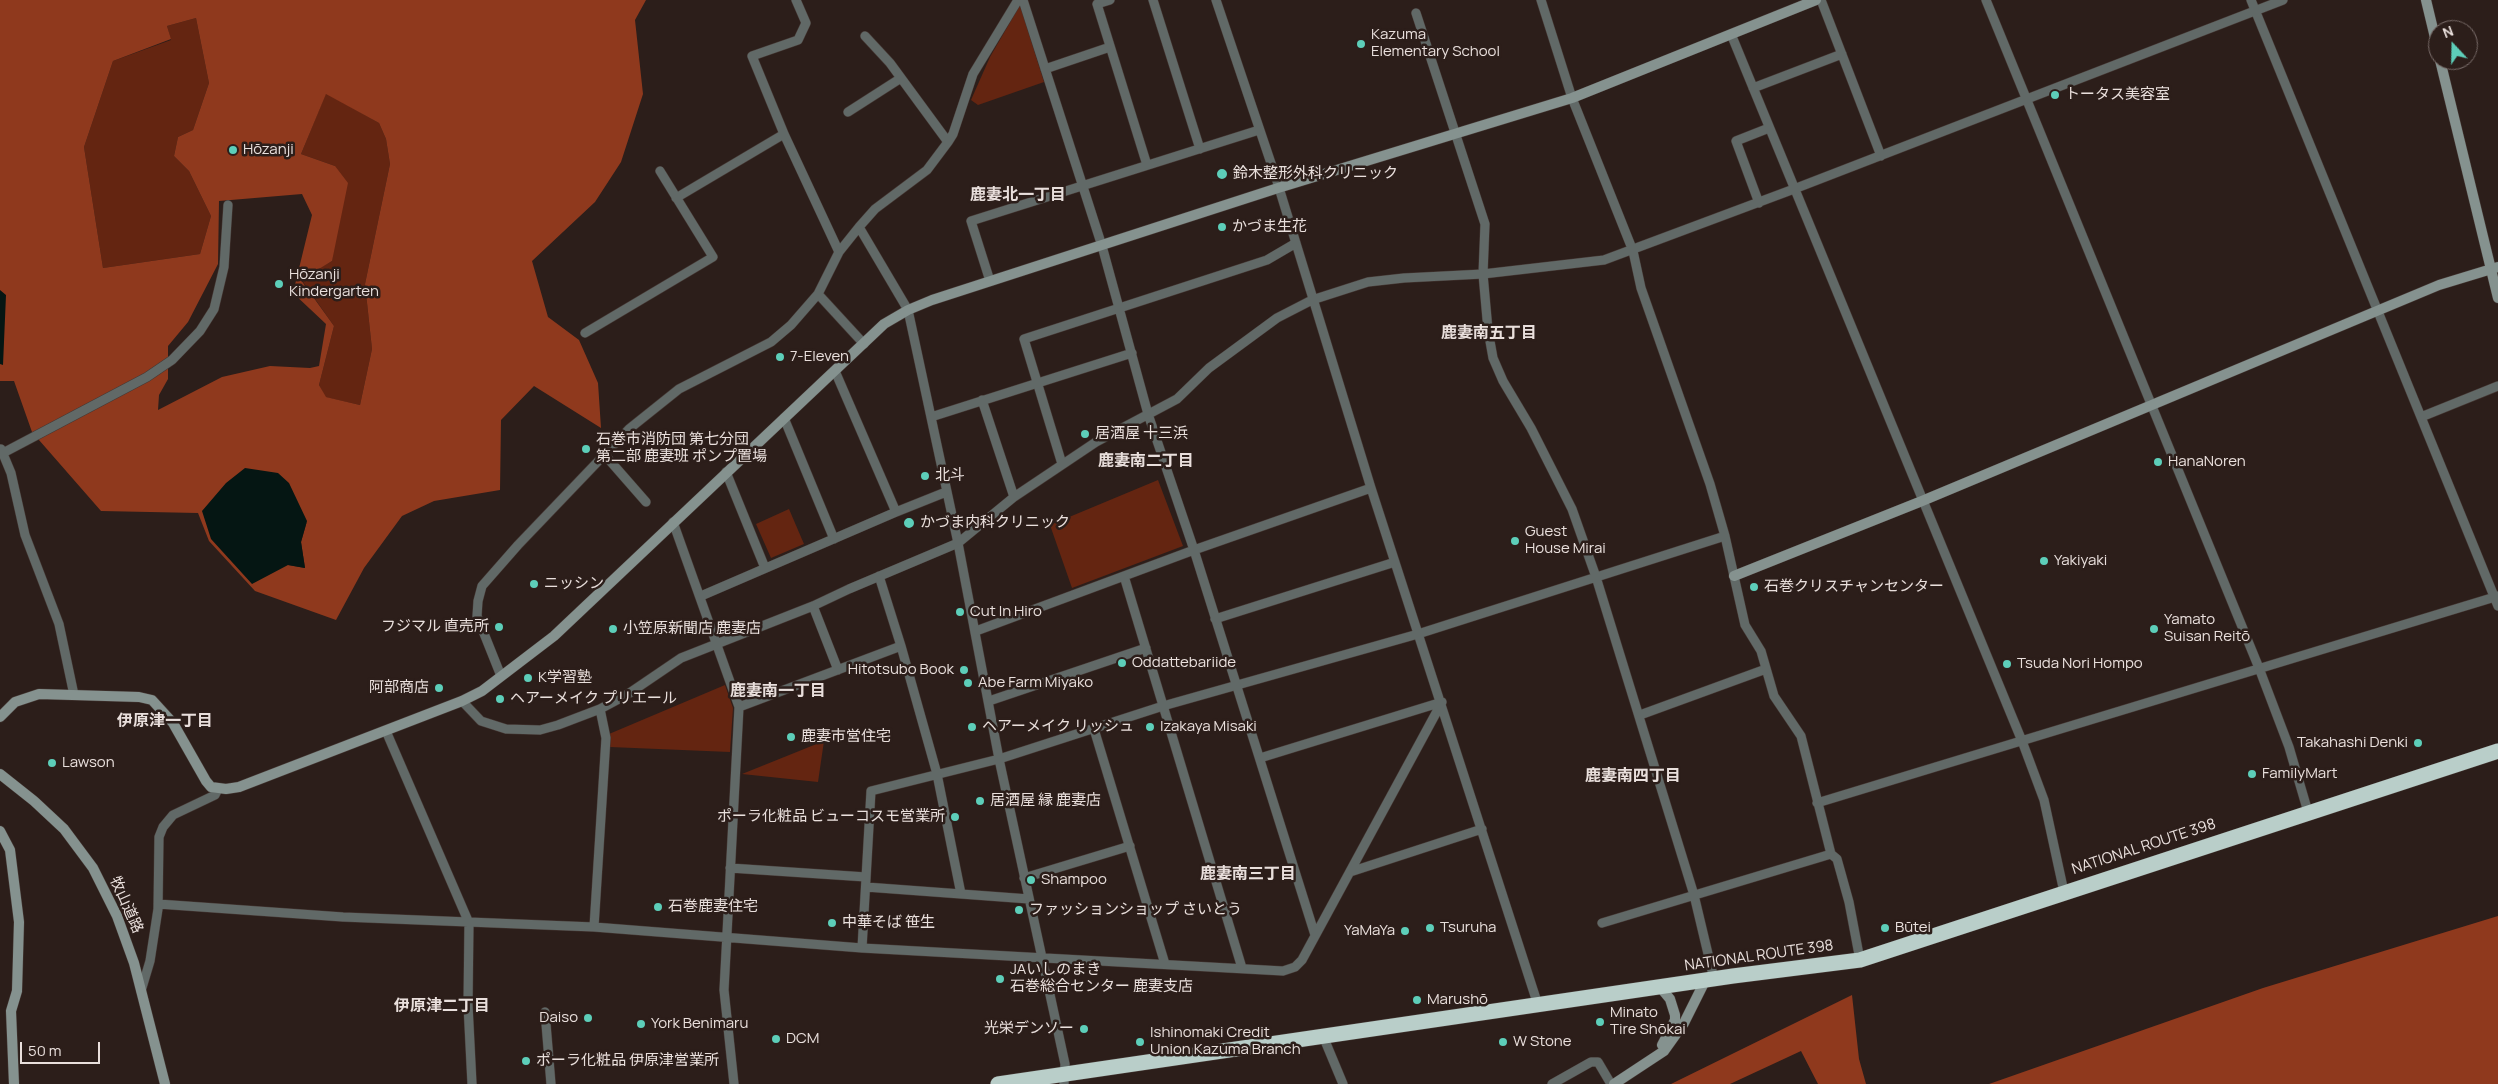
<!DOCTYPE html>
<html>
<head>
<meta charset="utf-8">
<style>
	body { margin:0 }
	#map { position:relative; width:2498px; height:1084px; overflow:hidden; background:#2c1e1a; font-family:Manrope,sans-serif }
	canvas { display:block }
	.north { position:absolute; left:2428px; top:20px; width:50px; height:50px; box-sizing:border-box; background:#2c1e1a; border:1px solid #786b68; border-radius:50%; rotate:339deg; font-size:14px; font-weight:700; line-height:20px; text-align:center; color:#e9dfdc }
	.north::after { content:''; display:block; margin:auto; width:18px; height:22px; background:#5dceb9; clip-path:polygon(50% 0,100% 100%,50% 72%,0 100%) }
	.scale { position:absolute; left:20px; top:1042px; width:80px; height:22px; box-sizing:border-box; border:2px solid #e9dfdc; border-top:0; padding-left:6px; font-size:15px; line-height:18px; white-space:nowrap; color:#e9dfdc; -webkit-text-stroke:4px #2c1e1a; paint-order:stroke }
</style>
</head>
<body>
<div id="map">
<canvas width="2498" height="1084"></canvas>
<div class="north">N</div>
<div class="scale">50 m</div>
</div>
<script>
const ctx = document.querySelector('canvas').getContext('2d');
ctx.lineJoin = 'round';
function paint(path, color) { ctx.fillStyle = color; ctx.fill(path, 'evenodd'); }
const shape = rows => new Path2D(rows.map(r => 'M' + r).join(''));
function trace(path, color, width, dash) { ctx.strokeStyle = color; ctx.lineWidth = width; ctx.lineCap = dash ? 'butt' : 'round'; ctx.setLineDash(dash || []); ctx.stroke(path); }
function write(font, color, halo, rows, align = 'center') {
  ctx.font = font + ' Manrope,"Noto Sans JP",sans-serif'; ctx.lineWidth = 5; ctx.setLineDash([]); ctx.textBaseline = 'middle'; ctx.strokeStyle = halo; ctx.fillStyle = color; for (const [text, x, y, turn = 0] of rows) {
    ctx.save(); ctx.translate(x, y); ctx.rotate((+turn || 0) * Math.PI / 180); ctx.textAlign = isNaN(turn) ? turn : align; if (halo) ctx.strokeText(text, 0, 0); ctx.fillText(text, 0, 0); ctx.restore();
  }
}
const green = shape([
	[1020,5,1044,82,978,105,971,100,990,57],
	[196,18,209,83,193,130,178,137,174,156,189,171,211,216,200,254,103,268,84,147,113,61,171,40,167,26],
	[326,93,379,123,386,139,390,164,365,284,372,349,360,405,325,397,319,385,334,326,301,279,332,261,335,166,301,154],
	[1158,480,1183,546,1072,588,1050,525],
	[789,509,804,544,771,558,756,524],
	[725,685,733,708,730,752,610,747,609,734],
	[824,741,818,782,742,774]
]);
const forest = shape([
	[0,0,646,0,635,20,643,94,621,162,595,202,532,261,548,317,579,340,598,383,601,428,534,386,501,420,500,490,434,501,402,516,364,568,336,620,255,591,209,541,198,513,101,511,32,432,14,381,0,381],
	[196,18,209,83,193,130,178,137,174,156,189,171,211,216,200,254,103,268,84,147,113,61,171,39,167,26],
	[326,94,379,123,386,139,390,164,365,284,372,349,360,405,326,397,319,385,334,326,301,280,332,261,348,183,335,166,301,154],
	[302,194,312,215,293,293,326,324,319,366,310,368,270,366,222,377,158,410,159,395,168,379,168,346,188,322,218,264,219,201],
	[307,521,301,542,305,568,288,565],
	[2498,916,2498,1084,1989,1084,2263,988],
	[1852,995,1859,1059,1866,1084,1818,1084,1801,1051,1730,1084,1671,1084]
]);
const water = shape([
	[0,290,6,295,3,365,0,364],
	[245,468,278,473,289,483,307,521,301,542,305,568,288,565,252,584,211,539,202,511,226,483]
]);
const street = shape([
	[796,0,806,23,798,40,752,56,784,134,839,252],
	[1023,0,1102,246,1148,414,1194,550,1315,935],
	[1110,0,1097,4,1147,165],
	[1153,0,1200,149],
	[1216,0,1276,178,1371,488,1538,1005],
	[1541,0,1572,98,1633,251,1641,288,1710,484,1725,536,1745,625,1761,651,1774,696,1801,736,1831,854,1837,859,1849,902,1860,960],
	[1821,0,1881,156],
	[1986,0,2259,668,2289,747,2308,812],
	[2251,0,2498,606],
	[1416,13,1485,224,1483,274,1488,330,1493,358,1503,381,1531,428,1572,509,1596,577,1694,895,1714,979],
	[1731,34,2022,741,2044,800,2064,892],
	[865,36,890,63,948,142],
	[1045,69,1110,47],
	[1753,88,1842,54],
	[848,112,901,78],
	[676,198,784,134],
	[1759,203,1736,141,1769,128],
	[859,227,908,310,958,543,999,759,1065,1064,1064,1084],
	[990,281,971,221,1259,130],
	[818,294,864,344],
	[585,333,713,257,660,171],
	[835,371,896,512],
	[982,400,1014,497],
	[931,417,1132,353],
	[2421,417,2498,386],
	[784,418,834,539],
	[1,449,11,473,25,535,59,624,74,695],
	[3,453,147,377,172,360,200,331,214,309,224,267,228,205],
	[604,454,646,502],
	[1062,464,1024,339,1267,260,1296,243],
	[726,472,765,568],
	[673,522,739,707,724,990,734,1084],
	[879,576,901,646,937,774,961,894],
	[1124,576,1242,968],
	[701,596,896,512,946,492],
	[813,606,838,670],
	[1215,619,1395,562],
	[976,631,1194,550,1371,488],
	[501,676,477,616,478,601,482,586,518,545,629,429,679,389,771,342,791,325,818,294,839,252,859,227,875,209,927,170,948,142,953,134,973,74,1018,0],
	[462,701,481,721,506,729,540,730,558,725,600,709,628,694,681,658,813,606,849,589,958,543,1014,497,1096,442,1177,399,1209,368,1277,318,1312,300,1368,282,1404,278,1483,274,1604,260,1794,189,2283,0],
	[989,701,1146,648],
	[739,707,901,646],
	[1640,715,1766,669],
	[1094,729,1165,964],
	[386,731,469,923,468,1005,472,1084],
	[1260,758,1442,702],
	[1817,803,2498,596],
	[730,868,866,877],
	[1350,872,1482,829],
	[1024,878,1130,846],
	[866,887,1029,899],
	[158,904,343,917,594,927,862,948,1283,971,1295,967,1302,960,1442,702],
	[1602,923,1831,854],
	[594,927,606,738,600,709],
	[862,948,871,791,999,759,1163,706,1418,634,1725,536],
	[141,991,150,961,158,909,159,837,163,827,173,815,215,795,218,789],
	[545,1012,551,1084],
	[1323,1036,1343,1084],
	[1552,1084,1591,1062,1598,1062,1611,1084]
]);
const secondary = shape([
	[2426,0,2438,50],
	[2440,60,2498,298],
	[1734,576,1922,501,2439,285,2498,267],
	[0,717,15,702,39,694,139,697,152,700,173,723,206,781,211,787,226,789,239,787,462,701,482,691,554,636,884,324,908,310,932,300,1278,188,1572,98,1816,0],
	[0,774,34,801,64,829,93,868,117,916,134,963,165,1084],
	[0,831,10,850,19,922,17,991,11,1011,14,1084],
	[1660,987,1670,999,1675,1015,1675,1020,1662,1045],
	[1614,1084,1664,1051,1684,1023,1705,981]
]);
const highway = shape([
	[998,1084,1733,976,1860,960,2498,751]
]);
const markers = [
	[1361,44,5,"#5dceb9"],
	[2055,95,5,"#5dceb9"],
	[233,150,5,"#5dceb9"],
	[1222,174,6,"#5dceb9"],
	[1222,227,5,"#5dceb9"],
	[279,284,5,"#5dceb9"],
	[780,357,5,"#5dceb9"],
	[1085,434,5,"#5dceb9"],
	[586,449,5,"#5dceb9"],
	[2158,462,5,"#5dceb9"],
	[925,476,5,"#5dceb9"],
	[909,523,6,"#5dceb9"],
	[1515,541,5,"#5dceb9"],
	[2044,561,5,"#5dceb9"],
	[534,584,5,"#5dceb9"],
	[1754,587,5,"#5dceb9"],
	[960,612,5,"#5dceb9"],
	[499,627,5,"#5dceb9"],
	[613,629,5,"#5dceb9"],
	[2154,629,5,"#5dceb9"],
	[1122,663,5,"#5dceb9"],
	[2007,664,5,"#5dceb9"],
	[964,670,5,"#5dceb9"],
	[528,678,5,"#5dceb9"],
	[968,683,5,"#5dceb9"],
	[439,688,5,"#5dceb9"],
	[500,699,5,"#5dceb9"],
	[972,727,5,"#5dceb9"],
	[1150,727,5,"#5dceb9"],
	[791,737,5,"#5dceb9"],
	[2418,743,5,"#5dceb9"],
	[52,763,5,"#5dceb9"],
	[2252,774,5,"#5dceb9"],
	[980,801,5,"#5dceb9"],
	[955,817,5,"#5dceb9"],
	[1031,880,5,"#5dceb9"],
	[658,907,5,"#5dceb9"],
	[1019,910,5,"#5dceb9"],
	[832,923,5,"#5dceb9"],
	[1430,928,5,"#5dceb9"],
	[1885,928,5,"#5dceb9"],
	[1405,931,5,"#5dceb9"],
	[1000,979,5,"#5dceb9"],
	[1417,1000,5,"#5dceb9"],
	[588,1018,5,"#5dceb9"],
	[1600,1022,5,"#5dceb9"],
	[641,1024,5,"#5dceb9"],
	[1084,1029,5,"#5dceb9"],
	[776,1039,5,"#5dceb9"],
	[1140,1042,5,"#5dceb9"],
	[1503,1042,5,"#5dceb9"],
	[526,1061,5,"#5dceb9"]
];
const poiNames = [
	["Kazuma",1371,35],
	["Elementary School",1371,52],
	["トータス美容室",2065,95],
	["Hōzanji",243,150],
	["鈴木整形外科クリニック",1233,174],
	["かづま生花",1232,227],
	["Hōzanji",289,275],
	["Kindergarten",289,292],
	["7-Eleven",790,357],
	["居酒屋 十三浜",1095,434],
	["石巻市消防団 第七分団",596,440],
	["第二部 鹿妻班 ポンプ置場",596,457],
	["HanaNoren",2168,462],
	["北斗",935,476],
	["かづま内科クリニック",920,523],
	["Guest",1525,532],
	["House Mirai",1525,549],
	["Yakiyaki",2054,561],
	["ニッシン",544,584],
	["石巻クリスチャンセンター",1764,587],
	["Cut In Hiro",970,612],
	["Yamato",2164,620],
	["Suisan Reitō",2164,637],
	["フジマル 直売所",489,627,"right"],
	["小笠原新聞店 鹿妻店",623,629],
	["Oddattebariide",1132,663],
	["Tsuda Nori Hompo",2017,664],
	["Hitotsubo Book",954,670,"right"],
	["K学習塾",538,678],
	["Abe Farm Miyako",978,683],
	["阿部商店",429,688,"right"],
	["ヘアーメイク プリエール",510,699],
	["ヘアーメイク リッシュ",982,727],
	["Izakaya Misaki",1160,727],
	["鹿妻市営住宅",801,737],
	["Takahashi Denki",2408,743,"right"],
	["Lawson",62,763],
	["FamilyMart",2262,774],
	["居酒屋 縁 鹿妻店",990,801],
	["ポーラ化粧品 ビューコスモ営業所",945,817,"right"],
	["Shampoo",1041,880],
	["石巻鹿妻住宅",668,907],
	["ファッションショップ さいとう",1029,910],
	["中華そば 笹生",842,923],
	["Tsuruha",1440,928],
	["Būtei",1895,928],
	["YaMaYa",1395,931,"right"],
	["JAいしのまき",1010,970],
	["石巻総合センター 鹿妻支店",1010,987],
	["Marushō",1427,1000],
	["Minato",1610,1013],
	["Tire Shōkai",1610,1030],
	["Daiso",578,1018,"right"],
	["York Benimaru",651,1024],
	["光栄デンソー",1074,1029,"right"],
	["Ishinomaki Credit",1150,1033],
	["Union Kazuma Branch",1150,1050],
	["DCM",786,1039],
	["W Stone",1513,1042],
	["ポーラ化粧品 伊原津営業所",536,1061]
];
const streetNames = [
	["NATIONAL ROUTE 398",2144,847,-18],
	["牧山道路",126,905,66],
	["NATIONAL ROUTE 398",1759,956,-8]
];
const neighbourhoodNames = [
	["鹿妻北一丁目",1018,196],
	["鹿妻南五丁目",1489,334],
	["鹿妻南二丁目",1146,462],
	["鹿妻南一丁目",778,692],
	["伊原津一丁目",165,722],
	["鹿妻南四丁目",1633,777],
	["鹿妻南三丁目",1248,875],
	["伊原津二丁目",442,1007]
];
paint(green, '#642511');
paint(forest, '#8f391d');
paint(water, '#051613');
trace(street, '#463935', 10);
trace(secondary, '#463935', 11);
trace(highway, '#463935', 16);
trace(street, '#616967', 9);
trace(secondary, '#85928f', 10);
trace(highway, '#b9cec9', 15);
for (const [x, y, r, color] of markers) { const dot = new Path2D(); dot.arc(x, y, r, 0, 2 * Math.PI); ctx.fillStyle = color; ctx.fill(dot); trace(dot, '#2c1e1a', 2); }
write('15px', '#e9dfdc', '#2c1e1a', poiNames, 'left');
write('15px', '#e9dfdc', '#2c1e1a', streetNames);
write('bold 16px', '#e9dfdc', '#2c1e1a', neighbourhoodNames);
</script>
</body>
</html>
